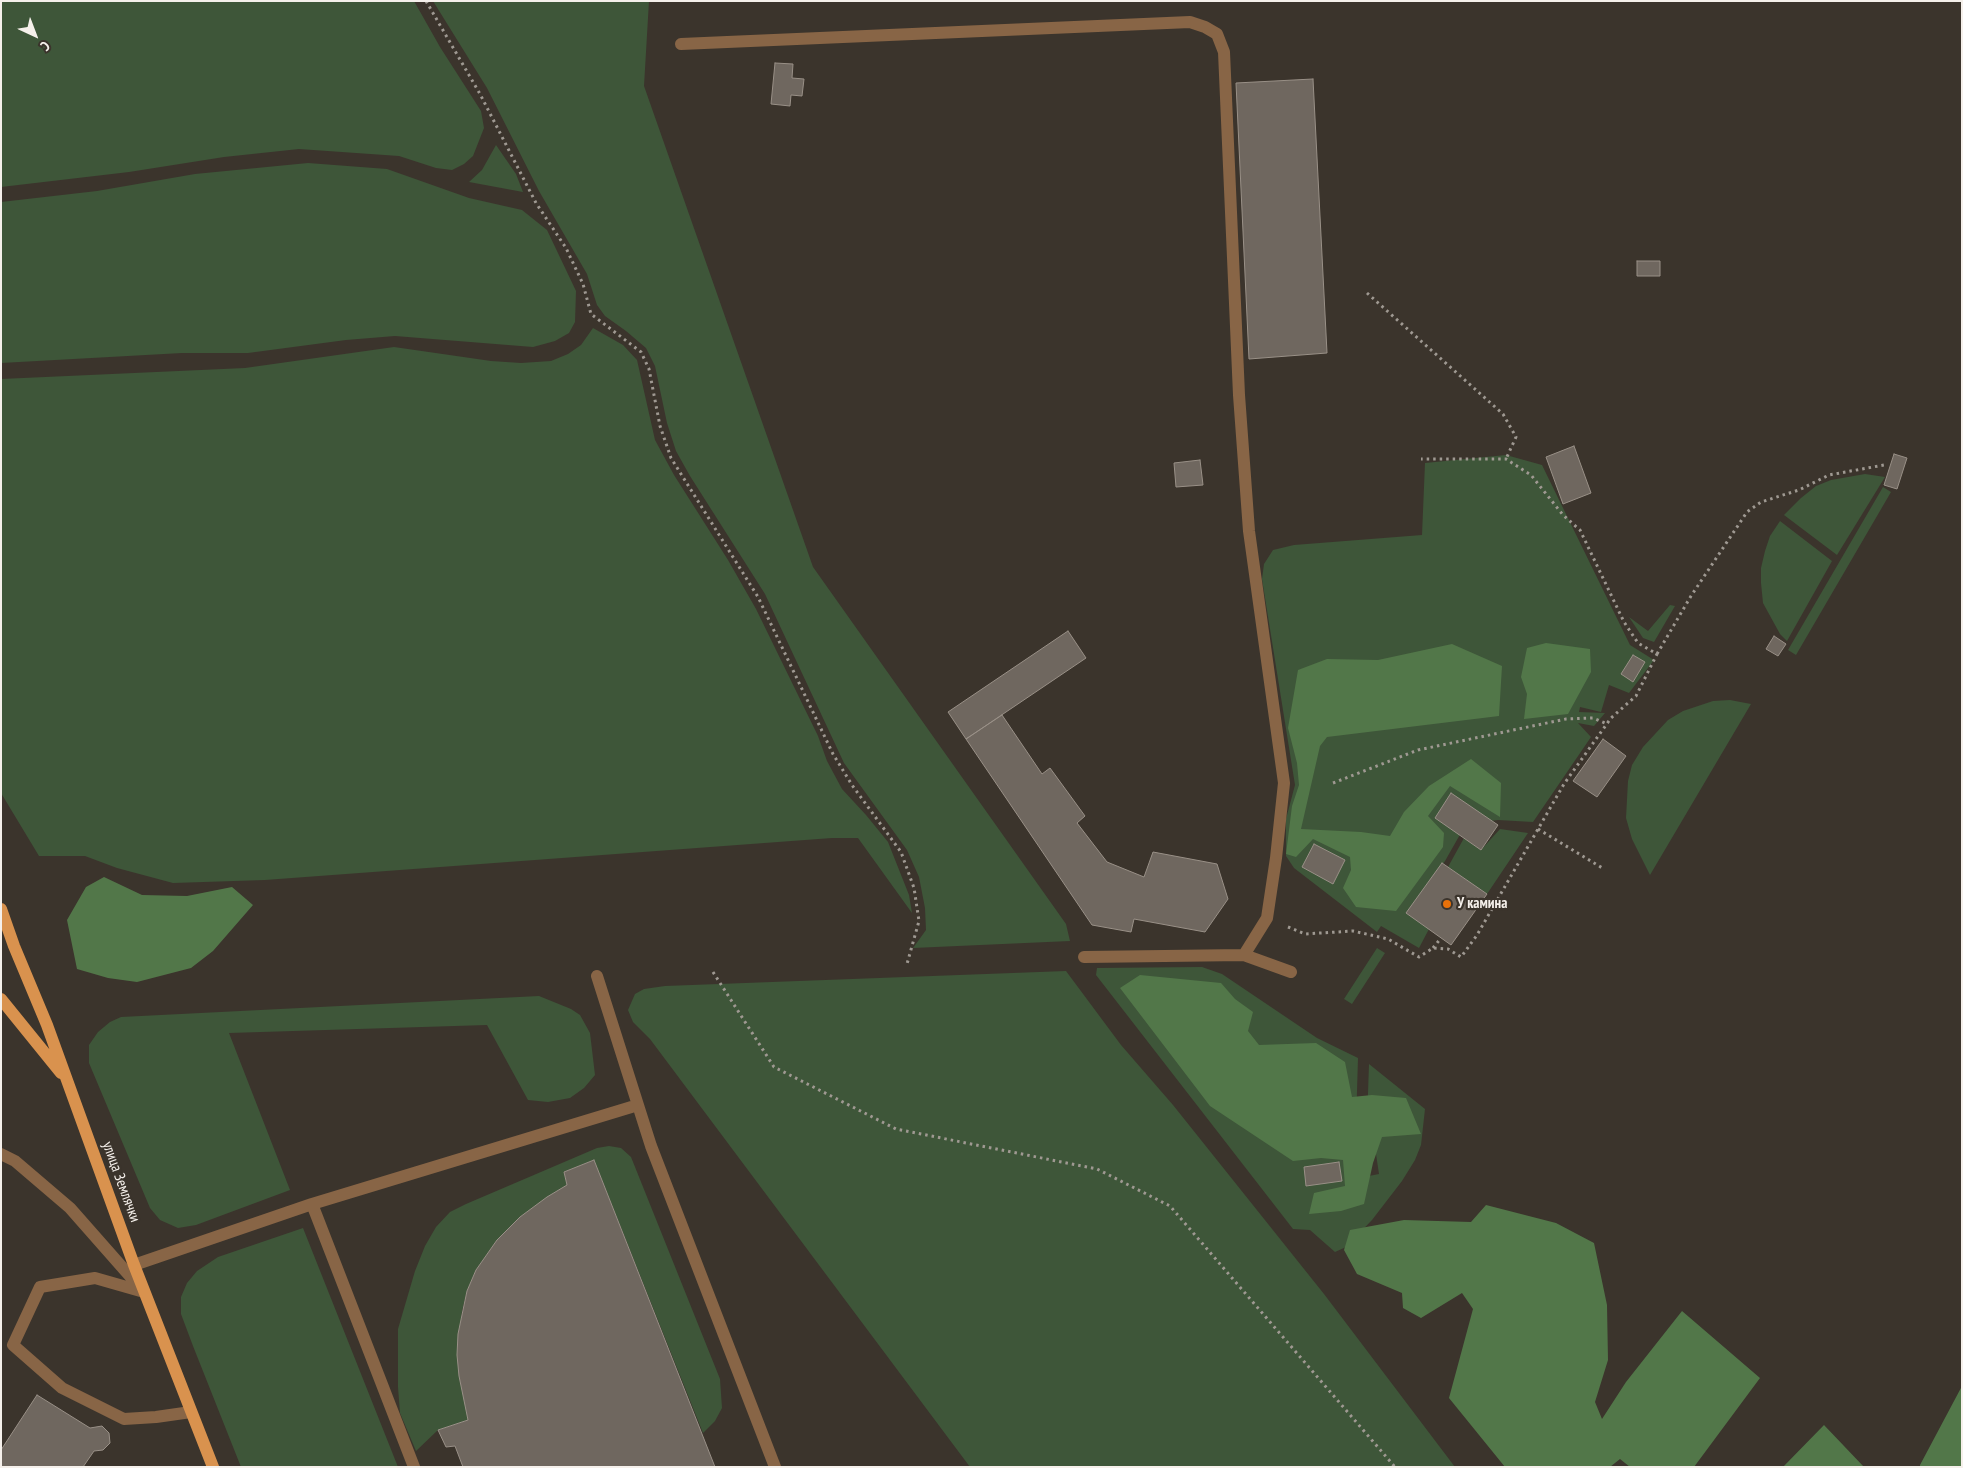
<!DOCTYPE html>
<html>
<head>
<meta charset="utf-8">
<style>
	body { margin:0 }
	#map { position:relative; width:1963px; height:1468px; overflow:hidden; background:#3b342c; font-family:"PT Sans Narrow",sans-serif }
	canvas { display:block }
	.frame { position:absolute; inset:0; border:2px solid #f5f0eb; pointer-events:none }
	.north { position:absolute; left:10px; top:10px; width:50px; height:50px; -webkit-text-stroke:4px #3b342c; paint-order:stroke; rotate:137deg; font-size:14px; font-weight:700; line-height:20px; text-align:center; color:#f5f0eb }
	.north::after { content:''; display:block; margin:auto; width:18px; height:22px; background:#f5f0eb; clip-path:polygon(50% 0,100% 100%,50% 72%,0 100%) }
</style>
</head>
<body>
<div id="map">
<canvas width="1963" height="1468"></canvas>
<div class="frame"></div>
<div class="north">С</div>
</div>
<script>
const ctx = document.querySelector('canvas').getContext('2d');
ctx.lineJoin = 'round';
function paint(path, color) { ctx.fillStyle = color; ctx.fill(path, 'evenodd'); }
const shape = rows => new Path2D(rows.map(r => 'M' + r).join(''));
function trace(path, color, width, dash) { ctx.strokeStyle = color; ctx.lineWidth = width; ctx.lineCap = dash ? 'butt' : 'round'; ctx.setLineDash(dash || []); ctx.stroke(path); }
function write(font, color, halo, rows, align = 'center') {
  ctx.font = font + ' "PT Sans Narrow",sans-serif'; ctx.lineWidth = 4.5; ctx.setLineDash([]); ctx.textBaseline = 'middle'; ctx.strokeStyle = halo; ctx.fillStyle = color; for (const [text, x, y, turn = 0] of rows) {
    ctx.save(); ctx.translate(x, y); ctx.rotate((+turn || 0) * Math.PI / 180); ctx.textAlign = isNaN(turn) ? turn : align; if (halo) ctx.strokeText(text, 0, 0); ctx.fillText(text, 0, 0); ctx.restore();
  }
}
const green = shape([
	[1,1,414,1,440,47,481,111,484,128,473,156,464,164,452,170,436,168,399,156,299,149,224,157,129,172,1,187],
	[433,1,649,1,644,86,813,567,1066,924,1070,941,913,948,926,930,925,908,919,877,907,850,844,763,765,594,690,476,676,451,667,423,655,366,646,348,626,331,605,316,597,305,587,274,539,191,487,88],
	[496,145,516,174,523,192,469,182,482,170],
	[308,163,387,169,469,198,522,210,547,230,576,291,575,322,569,333,555,341,533,347,395,336,346,340,248,353,182,353,1,363,1,202,97,191,195,174],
	[593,328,623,345,637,360,655,440,674,475,728,560,756,609,818,736,827,761,842,789,866,815,888,842,909,895,912,913,858,838,832,838,265,880,173,883,117,868,85,856,39,856,1,793,1,379,245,368,394,347,491,361,521,363,551,361,568,354,581,345],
	[1506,455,1542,465,1630,645,1654,660,1629,693,1609,685,1601,712,1580,707,1579,712,1605,713,1594,726,1578,723,1591,737,1533,822,1498,820,1466,824,1445,861,1407,913,1429,929,1419,948,1381,926,1377,932,1294,868,1286,856,1286,819,1295,785,1262,579,1264,564,1273,550,1294,545,1422,535,1425,463],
	[1865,474,1885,477,1837,555,1784,515,1801,498,1816,486,1831,480],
	[1883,487,1891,492,1796,655,1788,650],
	[1780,521,1832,561,1787,641,1780,634,1763,603,1761,583,1761,568,1765,551,1770,536],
	[1670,605,1675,606,1654,642,1643,638,1629,617,1648,631],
	[1730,700,1751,704,1650,875,1632,839,1626,818,1628,781,1632,765,1643,747,1668,720,1683,711,1713,701],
	[1500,829,1528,833,1487,894,1448,867,1464,838,1481,850],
	[1377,948,1385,953,1352,1004,1344,999],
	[1202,967,1222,974,1317,1038,1358,1058,1355,1158,1359,1178,1379,1174,1376,1154,1366,1151,1369,1064,1425,1109,1421,1145,1415,1160,1402,1181,1372,1220,1346,1247,1335,1252,1310,1230,1293,1229,1096,975,1097,968],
	[1066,971,1121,1045,1173,1105,1324,1294,1455,1467,970,1467,650,1039,633,1022,628,1010,635,994,644,989,665,986],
	[539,996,571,1009,580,1015,590,1033,595,1075,584,1088,570,1098,548,1102,528,1100,487,1025,229,1033,290,1190,196,1225,178,1228,160,1220,150,1208,89,1063,89,1045,98,1032,110,1022,121,1017],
	[609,1146,621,1148,631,1157,720,1379,722,1408,715,1421,703,1433,594,1160,564,1172,567,1185,520,1217,497,1240,476,1270,467,1291,462,1311,457,1355,468,1420,438,1430,416,1451,400,1413,398,1387,398,1329,415,1271,425,1246,436,1227,450,1212,466,1204,597,1148],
	[303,1228,398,1467,241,1467,193,1346,181,1314,181,1297,187,1283,197,1271,218,1257]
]);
const forest = shape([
	[1546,643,1590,649,1591,672,1568,714,1524,719,1527,694,1521,677,1527,648],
	[1452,644,1502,666,1499,716,1327,737,1320,746,1301,829,1361,832,1390,836,1404,812,1429,786,1471,759,1501,783,1500,817,1450,786,1428,816,1444,833,1443,847,1396,911,1356,907,1343,888,1351,870,1350,857,1313,839,1296,857,1286,854,1292,806,1299,785,1297,763,1288,728,1298,670,1327,659,1378,660],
	[104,877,142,895,187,896,232,887,253,905,213,951,191,968,137,982,108,978,77,969,67,920,86,887],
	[1140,975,1221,983,1235,999,1253,1012,1248,1031,1259,1045,1316,1043,1345,1062,1352,1097,1372,1095,1406,1098,1421,1134,1382,1137,1373,1163,1364,1204,1341,1211,1309,1214,1314,1193,1345,1186,1343,1160,1321,1158,1293,1161,1210,1106,1120,988],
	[1486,1205,1556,1223,1594,1243,1607,1305,1608,1360,1595,1402,1602,1419,1626,1382,1682,1311,1760,1378,1694,1467,1630,1467,1620,1459,1610,1467,1505,1467,1449,1398,1473,1309,1462,1293,1421,1318,1403,1308,1402,1293,1357,1274,1344,1250,1350,1230,1404,1220,1471,1222],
	[1962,1386,1962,1467,1920,1467,1920,1465],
	[1824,1425,1864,1467,1783,1467]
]);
const building = shape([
	[775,63,793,64,792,78,804,79,802,96,791,95,790,106,771,104,775,63],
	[1313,79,1327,353,1249,359,1236,83,1313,79],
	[1637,261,1660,261,1660,276,1637,276,1637,261],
	[1574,446,1591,493,1563,504,1546,457,1574,446],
	[1894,454,1907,458,1897,489,1884,485,1894,454],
	[1200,460,1203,485,1176,487,1174,463,1200,460],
	[1068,631,1086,658,966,739,948,712,1068,631],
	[1774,636,1786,644,1778,656,1766,649,1774,636],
	[1633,655,1645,662,1633,682,1621,674,1633,655],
	[1002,715,1042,774,1050,768,1085,816,1077,823,1107,862,1144,877,1153,852,1217,864,1228,899,1205,932,1134,919,1131,932,1092,925,966,739,1002,715],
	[1603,739,1626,756,1597,797,1573,781,1603,739],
	[1451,793,1498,825,1481,850,1435,818,1451,793],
	[1314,844,1345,860,1333,884,1302,867,1314,844],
	[1442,863,1487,894,1451,945,1406,913,1442,863],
	[594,1160,715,1467,463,1467,455,1446,446,1447,438,1430,468,1420,459,1376,457,1355,458,1334,467,1291,476,1270,497,1240,520,1217,547,1197,567,1185,564,1172,594,1160],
	[1339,1162,1342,1181,1306,1186,1304,1167,1339,1162],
	[37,1395,90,1428,102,1426,109,1433,110,1443,103,1450,94,1451,83,1467,1,1467,1,1450,37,1395]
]);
const path = shape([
	[426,1,480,94,536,203,566,248,583,284,591,314,641,352,649,369,660,426,671,458,758,597,833,754,852,785,901,852,914,888,919,921,907,964],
	[1367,293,1503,414,1516,437,1506,459],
	[1657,654,1691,596,1747,512,1761,502,1799,490,1829,475,1884,465],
	[1333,783,1418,750,1566,719,1593,718,1607,724],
	[1538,829,1604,869],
	[1288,927,1305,934,1353,931,1388,939,1419,957,1433,948,1448,949,1461,957,1477,935,1564,784,1611,718,1636,696,1657,654,1638,643,1624,622,1580,530,1563,515,1531,475,1506,459,1421,459],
	[1433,948,1441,938],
	[713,972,774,1067,896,1129,1097,1169,1170,1206,1395,1467]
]);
const minor = shape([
	[681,44,1190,22,1205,27,1217,34,1224,52,1239,395,1249,531,1284,783,1276,858,1267,918,1244,955,1084,957],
	[1244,955,1291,972],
	[597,976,651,1146,775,1467],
	[1,1154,15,1161,70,1208,144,1292],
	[312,1204,638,1105],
	[134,1265,312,1204,414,1467],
	[144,1292,95,1278,40,1287,13,1345,62,1388,124,1419,156,1417,191,1412]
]);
const major = shape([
	[1,909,14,946,47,1025,134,1265,213,1467],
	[1,999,61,1073]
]);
const markers = [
	[1447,904,5,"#e8710a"]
];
const poiNames = [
	["У камина",1457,904]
];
const streetNames = [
	["улица Землячки",121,1182,70]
];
paint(green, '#3e5639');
paint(forest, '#527749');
paint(building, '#6f675f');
trace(building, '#999087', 1);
trace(path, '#9f9992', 3, [2.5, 4]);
trace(minor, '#886546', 12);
trace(major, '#d9924e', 12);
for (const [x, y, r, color] of markers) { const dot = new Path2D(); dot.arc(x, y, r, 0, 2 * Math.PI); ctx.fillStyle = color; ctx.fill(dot); trace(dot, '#3b342c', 2); }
write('bold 15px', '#f5f0eb', '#3b342c', poiNames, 'left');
write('15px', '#f5f0eb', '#3b342c', streetNames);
</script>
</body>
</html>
